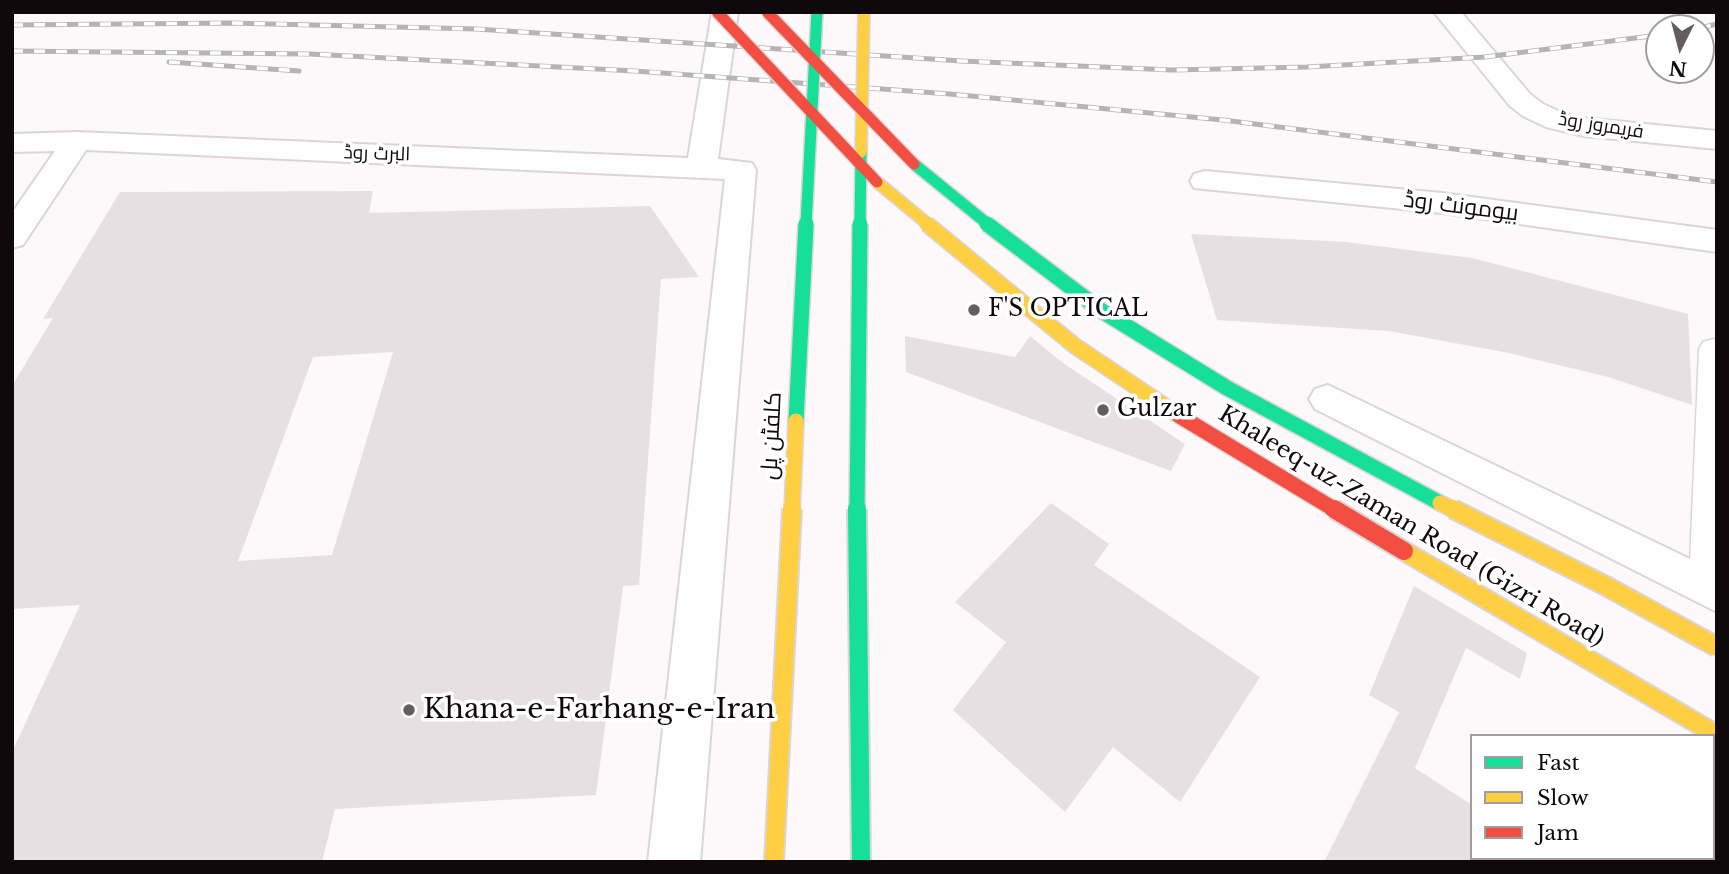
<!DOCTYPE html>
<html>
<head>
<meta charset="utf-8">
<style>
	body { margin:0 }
	#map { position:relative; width:1729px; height:874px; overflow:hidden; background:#fdf8fa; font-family:"Libre Baskerville",serif }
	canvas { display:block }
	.frame { position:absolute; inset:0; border:14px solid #10090c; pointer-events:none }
	.legend { position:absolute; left:1470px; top:734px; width:245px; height:126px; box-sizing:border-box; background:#fff; border:2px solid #9f9d9e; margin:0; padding:9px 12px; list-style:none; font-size:21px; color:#10090c }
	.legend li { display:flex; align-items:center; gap:14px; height:35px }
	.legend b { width:35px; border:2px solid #9f9d9e }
	.north { position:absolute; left:1645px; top:14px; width:70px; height:70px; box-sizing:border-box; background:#fff; border:2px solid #9f9d9e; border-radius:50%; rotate:186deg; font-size:19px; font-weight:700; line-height:28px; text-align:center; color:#10090c }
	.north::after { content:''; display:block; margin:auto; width:24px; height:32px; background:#635d5f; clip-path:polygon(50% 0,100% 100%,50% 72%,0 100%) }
</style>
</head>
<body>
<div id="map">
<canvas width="1729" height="874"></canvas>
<div class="frame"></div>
<ul class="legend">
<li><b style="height:9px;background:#16e098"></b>Fast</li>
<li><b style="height:9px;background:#ffcf43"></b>Slow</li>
<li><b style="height:9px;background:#f24e42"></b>Jam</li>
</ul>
<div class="north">N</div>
</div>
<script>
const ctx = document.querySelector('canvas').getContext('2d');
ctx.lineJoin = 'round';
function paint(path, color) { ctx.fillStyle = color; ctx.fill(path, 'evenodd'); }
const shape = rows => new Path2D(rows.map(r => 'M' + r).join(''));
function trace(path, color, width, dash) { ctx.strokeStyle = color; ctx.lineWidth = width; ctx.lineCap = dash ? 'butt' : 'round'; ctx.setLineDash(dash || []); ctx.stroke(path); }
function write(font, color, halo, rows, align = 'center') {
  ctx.font = font + ' "Libre Baskerville",Cairo,serif'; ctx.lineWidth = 7; ctx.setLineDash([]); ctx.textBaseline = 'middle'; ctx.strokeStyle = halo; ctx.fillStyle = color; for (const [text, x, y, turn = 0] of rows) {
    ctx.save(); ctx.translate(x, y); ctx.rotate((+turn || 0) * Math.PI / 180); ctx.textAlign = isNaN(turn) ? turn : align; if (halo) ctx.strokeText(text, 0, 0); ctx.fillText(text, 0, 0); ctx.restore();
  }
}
const building = shape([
	[373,191,369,213,650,206,699,277,661,279,639,585,623,586,596,795,335,809,322,862,12,862,12,752,80,605,12,609,12,386,53,318,43,319,120,192],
	[393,352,332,555,238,561,313,357],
	[1191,234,1346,242,1472,258,1688,314,1692,405,1608,377,1509,353,1389,331,1217,320],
	[905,336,1015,357,1030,336,1063,363,1185,444,1171,471,906,372],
	[1051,503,1109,544,1094,565,1260,677,1180,802,1113,747,1065,812,953,710,1006,642,955,602],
	[1414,586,1527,653,1520,679,1466,648,1415,768,1472,805,1472,862,1324,862,1399,712,1369,695]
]);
const lane = shape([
	[1713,339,1717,340,1717,598,1706,602,1694,598,1689,587,1699,349,1703,342,1713,339]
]);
const street = shape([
	[712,12,738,12,718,159,752,163,756,170,700,862,648,862,725,179,86,150,23,245,12,248,12,213,55,151,12,152,12,134,77,132,688,158,712,12],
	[1434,12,1461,12,1530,94,1543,104,1565,114,1584,118,1717,131,1717,149,1584,136,1546,127,1523,116,1510,106,1434,12],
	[1205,171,1442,193,1717,230,1717,252,1442,213,1194,188,1190,181,1194,174,1205,171],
	[1328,385,1717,572,1717,612,1315,409,1309,399,1315,389,1328,385]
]);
const rail = shape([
	[12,25,231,23,476,29,961,61,1172,70,1307,67,1485,57,1659,35],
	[1700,28,1717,24],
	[12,51,310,54,635,71,950,94,1223,120,1717,182],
	[169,62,299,71]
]);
const fastBridgeFar2 = shape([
	[914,164,989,225],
	[806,225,817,12],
	[860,225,861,152]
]);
const fastBridgeFar1 = shape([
	[987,224,1102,311,1227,388,1440,503],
	[796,421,806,224],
	[857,511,860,224]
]);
const fastBridge = shape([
	[857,509,861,862]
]);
const slowBridgeFar2 = shape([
	[861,152,864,12],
	[877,182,929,225]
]);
const slowBridgeFar1 = shape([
	[927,224,1075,346,1178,415],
	[1440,503,1456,511],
	[792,511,796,421]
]);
const slowBridge = shape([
	[1453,509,1606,586,1717,647],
	[1404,551,1717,735],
	[774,862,792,509]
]);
const jamBridgeFar2 = shape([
	[717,12,877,182],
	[767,12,914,164]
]);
const jamBridgeFar1 = shape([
	[1178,415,1337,511]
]);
const jamBridge = shape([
	[1334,509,1404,551]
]);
const markers = [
	[974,310,7,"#635d5f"],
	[1103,410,7,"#635d5f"],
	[409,710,7,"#635d5f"]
];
const farStreetnames = [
	["فریمروز روڈ",1601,126,9],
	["البرٹ روڈ",377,154,2]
];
const streetNames = [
	["بیومونٹ روڈ",1461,207,7],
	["کلفٹن پل",772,436,-87],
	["Khaleeq-uz-Zaman Road (Gizri Road)",1411,527,31]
];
const poiNames = [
	["F'S OPTICAL",988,310],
	["Gulzar",1117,410]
];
const nearPoinames = [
	["Khana-e-Farhang-e-Iran",423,710]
];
paint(building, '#e6e0e3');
trace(lane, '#dbd5d8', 3);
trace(street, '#dbd5d8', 4);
paint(lane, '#fffefe');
paint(street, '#fffefe');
trace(rail, '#b5b4b4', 5);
trace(rail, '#fff', 3.5, [11]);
trace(fastBridgeFar2, '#dbd5d8', 14, []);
trace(fastBridgeFar1, '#dbd5d8', 18, []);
trace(fastBridge, '#dbd5d8', 22, []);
trace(slowBridgeFar2, '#dbd5d8', 14, []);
trace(slowBridgeFar1, '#dbd5d8', 18, []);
trace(slowBridge, '#dbd5d8', 22, []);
trace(jamBridgeFar2, '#dbd5d8', 14, []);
trace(jamBridgeFar1, '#dbd5d8', 18, []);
trace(jamBridge, '#dbd5d8', 22, []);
trace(fastBridgeFar2, '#16e098', 11);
trace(fastBridgeFar1, '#16e098', 15);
trace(fastBridge, '#16e098', 18);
trace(slowBridgeFar2, '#ffcf43', 11);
trace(slowBridgeFar1, '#ffcf43', 15);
trace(slowBridge, '#ffcf43', 18);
trace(jamBridgeFar2, '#f24e42', 11);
trace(jamBridgeFar1, '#f24e42', 15);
trace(jamBridge, '#f24e42', 18);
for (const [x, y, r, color] of markers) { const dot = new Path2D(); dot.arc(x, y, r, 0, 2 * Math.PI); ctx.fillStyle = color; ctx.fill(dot); trace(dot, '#fff', 2.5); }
write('19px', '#10090c', '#fff', farStreetnames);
write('23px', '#10090c', '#fff', streetNames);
write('23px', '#10090c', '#fff', poiNames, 'left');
write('28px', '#10090c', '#fff', nearPoinames, 'left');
</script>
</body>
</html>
